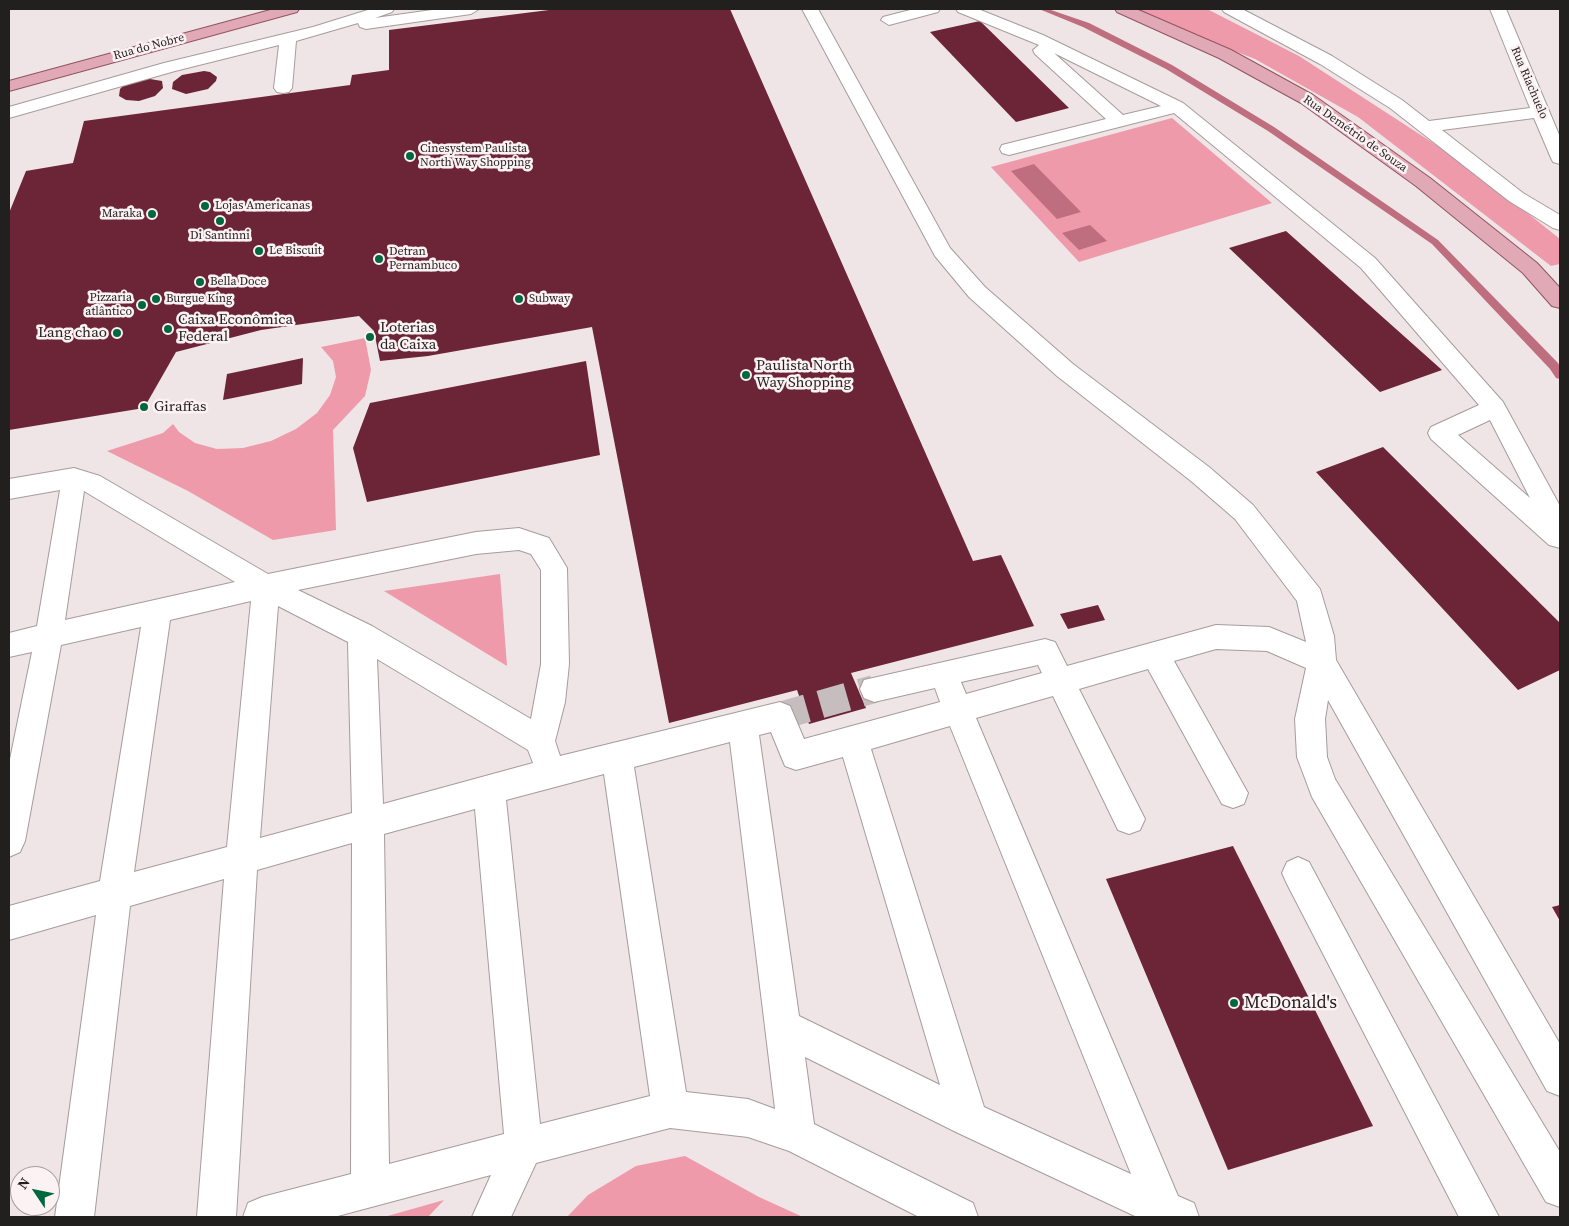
<!DOCTYPE html>
<html>
<head>
<meta charset="utf-8">
<style>
	body { margin:0 }
	#map { position:relative; width:1569px; height:1226px; overflow:hidden; background:#efe4e6; font-family:"Source Serif 4",serif }
	canvas { display:block }
	.frame { position:absolute; inset:0; border:10px solid #221f1f; pointer-events:none }
	.north { position:absolute; left:10px; top:1166px; width:50px; height:50px; box-sizing:border-box; background:#fcf1f3; border:1px solid #a59d9e; border-radius:50%; rotate:304deg; font-size:14px; font-weight:700; line-height:20px; text-align:center; color:#221f1f }
	.north::after { content:''; display:block; margin:auto; width:18px; height:22px; background:#00683e; clip-path:polygon(50% 0,100% 100%,50% 72%,0 100%) }
</style>
</head>
<body>
<div id="map">
<canvas width="1569" height="1226"></canvas>
<div class="frame"></div>
<div class="north">N</div>
</div>
<script>
const ctx = document.querySelector('canvas').getContext('2d');
ctx.lineJoin = 'round';
function paint(path, color) { ctx.fillStyle = color; ctx.fill(path, 'evenodd'); }
const shape = rows => new Path2D(rows.map(r => 'M' + r).join(''));
function trace(path, color, width, dash) { ctx.strokeStyle = color; ctx.lineWidth = width; ctx.lineCap = dash ? 'butt' : 'round'; ctx.setLineDash(dash || []); ctx.stroke(path); }
function write(font, color, halo, rows, align = 'center') {
  ctx.font = font + ' "Source Serif 4",serif'; ctx.lineWidth = 5; ctx.setLineDash([]); ctx.textBaseline = 'middle'; ctx.strokeStyle = halo; ctx.fillStyle = color; for (const [text, x, y, turn = 0] of rows) {
    ctx.save(); ctx.translate(x, y); ctx.rotate((+turn || 0) * Math.PI / 180); ctx.textAlign = isNaN(turn) ? turn : align; if (halo) ctx.strokeText(text, 0, 0); ctx.fillText(text, 0, 0); ctx.restore();
  }
}
const green = shape([
	[1127,9,1207,9,1299,56,1467,165,1560,239,1560,264,1551,266,1358,117,1255,59],
	[1172,118,1272,203,1079,262,991,167],
	[365,338,371,370,365,396,333,430,336,530,273,540,188,491,107,451,163,433,173,424,179,432,195,443,217,449,243,448,271,441,296,429,317,413,330,395,336,377,333,361,321,347],
	[500,574,507,666,384,591],
	[685,1156,759,1197,803,1217,567,1217,588,1195,636,1166],
	[444,1200,428,1217,384,1217]
]);
const water = shape([
	[1034,164,1081,212,1057,219,1011,171],
	[1090,225,1107,241,1079,250,1062,233]
]);
const stream = shape([
	[1039,9,1048,9,1089,23,1172,65,1274,127,1438,240,1558,363,1560,367,1560,379,1556,378,1550,369,1432,244,1268,131,1166,69,1083,27,1039,9]
]);
const building = shape([
	[557,9,730,9,973,561,1001,555,1034,626,851,673,866,708,809,724,797,690,669,723,592,327,428,356,380,361,374,331,359,316,261,330,176,352,144,408,9,430,9,213,26,171,73,163,84,121,350,85,352,75,389,70,389,30],
	[980,21,1069,108,1016,122,930,32],
	[204,71,210,72,217,77,216,81,208,89,186,94,172,89,173,82,182,75],
	[144,78,162,81,163,88,155,96,139,101,126,100,119,96,120,89,124,85],
	[1286,231,1442,370,1380,392,1229,248],
	[303,358,302,384,223,400,227,374],
	[586,361,600,455,367,502,353,448,370,403],
	[1383,447,1560,623,1560,670,1518,690,1316,472],
	[1098,605,1105,620,1068,629,1060,614],
	[1233,846,1373,1126,1228,1170,1106,879],
	[1560,905,1560,921,1552,907]
]);
const minorTunnel = shape([
	[780,716,874,689]
]);
const minor = shape([
	[371,9,394,9,392,12,375,18,439,9,479,9,471,14,366,29,360,27,358,23,296,41,292,88,289,92,283,93,277,92,274,88,279,45,175,71,9,118,9,107,164,63,313,27,371,9],
	[802,9,818,9,950,248,985,287,1073,364,1209,467,1253,505,1320,589,1334,636,1336,660,1560,1044,1560,1096,1547,1091,1328,700,1325,719,1327,757,1335,779,1560,1152,1560,1207,1546,1202,1312,797,1297,757,1295,719,1306,668,1267,651,1216,649,1174,661,1248,793,1244,804,1233,808,1222,804,1148,669,1079,689,1145,819,1140,830,1129,834,1118,830,1053,696,976,718,1178,1196,1194,1203,1199,1217,1137,1217,956,1132,805,1057,814,1124,973,1203,978,1217,919,1217,789,1151,748,1137,670,1128,536,1163,511,1217,472,1217,491,1175,334,1217,243,1217,248,1203,262,1197,351,1174,352,843,257,870,236,1217,197,1217,224,879,130,906,94,1217,55,1217,96,915,9,940,9,906,100,881,141,627,61,645,25,841,20,852,9,857,9,764,32,652,9,657,9,633,37,626,60,490,9,499,9,479,74,468,100,476,268,574,476,532,519,528,549,538,567,568,569,664,565,702,555,741,560,756,780,702,790,706,804,739,940,702,935,688,874,702,864,698,860,689,864,680,1045,639,1055,642,1067,666,1216,625,1269,627,1306,642,1297,601,1235,519,1191,481,1057,376,969,297,935,256,802,9],
	[84,491,235,582,65,620,84,491],
	[519,550,531,554,541,570,541,664,531,719,372,626,298,590,476,554,519,550],
	[251,601,227,847,134,872,170,620,251,601],
	[278,606,348,642,352,813,260,838,278,606],
	[377,659,528,750,533,763,383,804,377,659],
	[1038,665,1042,673,966,694,961,682,1038,665],
	[950,726,1131,1174,984,1107,871,749,950,726],
	[771,732,785,766,796,770,843,757,940,1085,799,1016,759,735,771,732],
	[730,742,765,1027,775,1109,748,1099,686,1092,634,767,730,742],
	[604,774,650,1096,540,1124,506,800,604,774],
	[475,809,504,1134,389,1164,384,834,475,809],
	[914,9,940,9,938,12,889,25,881,20,883,17,914,9],
	[956,9,978,9,1043,35,1183,103,1375,258,1503,402,1560,506,1560,548,1549,545,1431,439,1428,433,1431,427,1479,405,1361,268,1174,113,1009,155,1002,153,1000,149,1002,145,1106,119,1035,54,1033,50,1039,45,958,12,956,9],
	[1054,53,1161,106,1123,115,1054,53],
	[1490,420,1530,498,1458,435,1490,420],
	[1222,9,1242,9,1332,56,1402,100,1429,121,1530,108,1490,9,1506,9,1560,137,1560,164,1553,162,1551,158,1534,118,1442,130,1523,193,1560,215,1560,230,1553,228,1509,201,1390,108,1320,64,1224,12,1222,9],
	[1298,857,1309,862,1499,1217,1459,1217,1287,884,1282,873,1287,862,1298,857]
]);
const major = shape([
	[274,9,299,9,297,12,9,91,9,81,274,9],
	[1115,9,1136,9,1231,50,1313,95,1430,178,1537,263,1560,288,1560,308,1552,306,1523,273,1416,186,1301,103,1219,58,1117,12,1115,9]
]);
const markers = [
	[410,156,5,"#00683e"],
	[205,206,5,"#00683e"],
	[152,214,5,"#00683e"],
	[220,221,5,"#00683e"],
	[259,251,5,"#00683e"],
	[379,259,5,"#00683e"],
	[200,282,5,"#00683e"],
	[156,299,5,"#00683e"],
	[519,299,5,"#00683e"],
	[142,305,5,"#00683e"],
	[168,329,5,"#00683e"],
	[117,333,5,"#00683e"],
	[370,337,5,"#00683e"],
	[746,375,5,"#00683e"],
	[144,407,5,"#00683e"],
	[1234,1003,5,"#00683e"]
];
const farStreetnames = [
	["Rua do Nobre",149,47,-15],
	["Rua Riachuelo",1529,83,67],
	["Rua Demétrio de Souza",1355,134,35]
];
const farPoinames = [
	["Cinesystem Paulista",420,149],
	["North Way Shopping",420,163],
	["Lojas Americanas",215,206],
	["Maraka",142,214,"right"],
	["Di Santinni",220,236,"center"],
	["Le Biscuit",269,251],
	["Detran",389,252],
	["Pernambuco",389,266],
	["Bella Doce",210,282],
	["Pizzaria",132,298,"right"],
	["atlântico",132,312,"right"],
	["Burgue King",166,299],
	["Subway",529,299]
];
const poiNames = [
	["Caixa Econômica",178,320],
	["Federal",178,337],
	["Loterias",380,328],
	["da Caixa",380,345],
	["Lang chao",107,333,"right"],
	["Paulista North",756,366],
	["Way Shopping",756,383],
	["Giraffas",154,407]
];
const nearPoinames = [
	["McDonald's",1244,1003]
];
paint(green, '#ee9aaa');
paint(water, '#be6e7e');
paint(stream, '#be6e7e');
paint(building, '#6c2437');
trace(minorTunnel, '#c6bdbe', 28, [28, 14]);
trace(minor, '#a69c9d', 2);
trace(major, '#915461', 2);
paint(minor, '#fff');
paint(major, '#e1a9b5');
for (const [x, y, r, color] of markers) { const dot = new Path2D(); dot.arc(x, y, r, 0, 2 * Math.PI); ctx.fillStyle = color; ctx.fill(dot); trace(dot, '#fcf1f3', 2); }
write('12px', '#221f1f', '#fcf1f3', farStreetnames);
write('12px', '#221f1f', '#fcf1f3', farPoinames, 'left');
write('15px', '#221f1f', '#fcf1f3', poiNames, 'left');
write('18px', '#221f1f', '#fcf1f3', nearPoinames, 'left');
</script>
</body>
</html>
